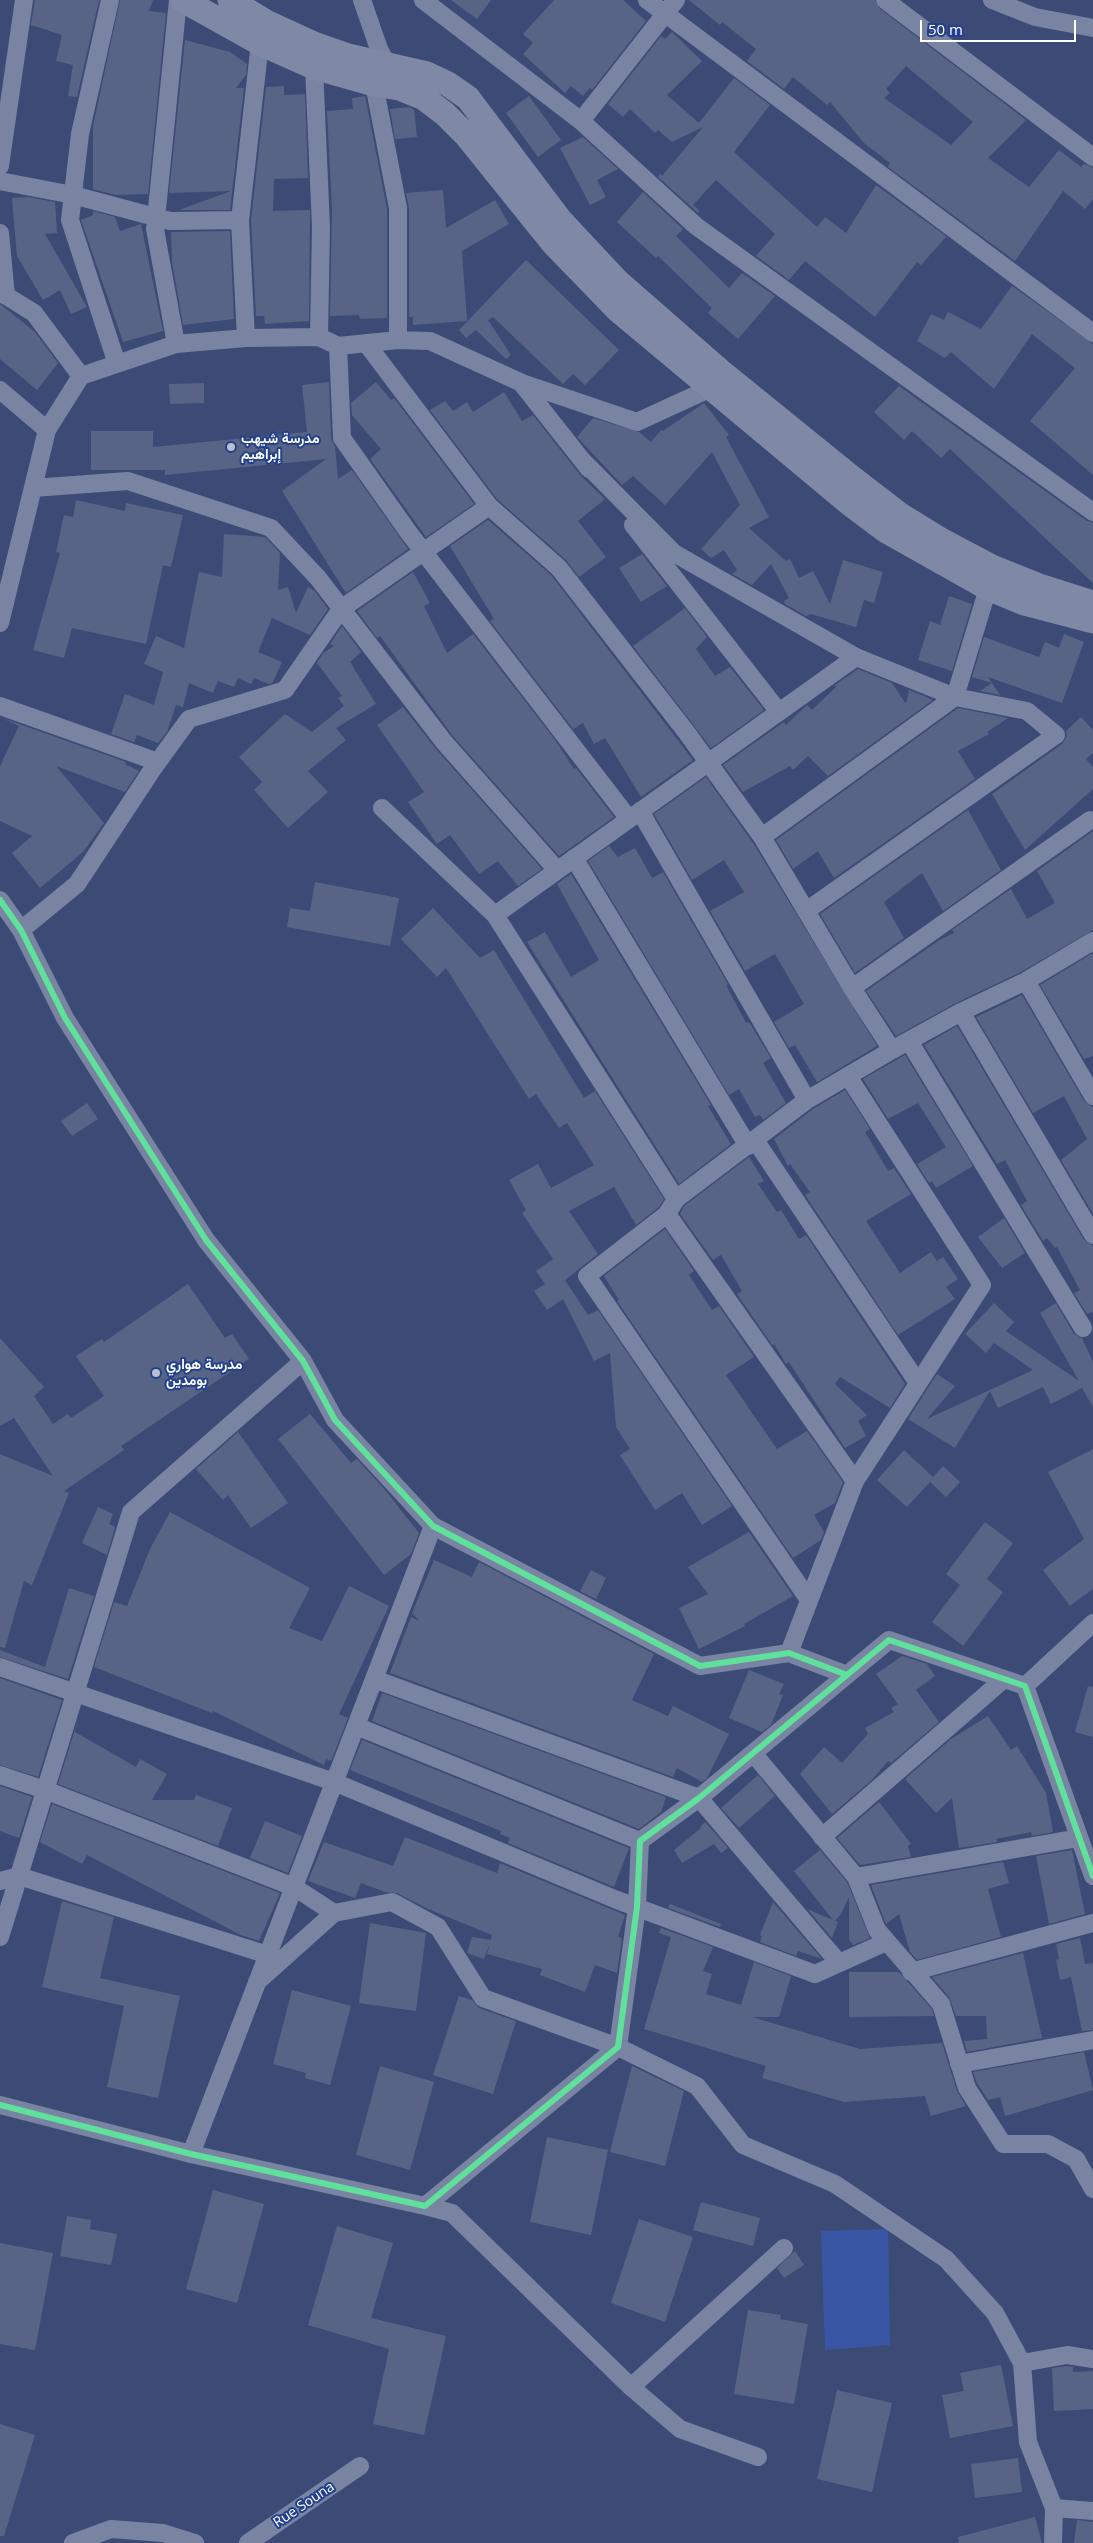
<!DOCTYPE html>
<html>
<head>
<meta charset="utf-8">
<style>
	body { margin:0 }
	#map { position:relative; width:1093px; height:2543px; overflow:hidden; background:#3c4b76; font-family:"Open Sans",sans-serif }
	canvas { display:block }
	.scale { position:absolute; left:920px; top:20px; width:156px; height:22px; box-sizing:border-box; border:2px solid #fff; border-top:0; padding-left:6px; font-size:15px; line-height:18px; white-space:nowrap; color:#fff; -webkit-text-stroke:4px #23408e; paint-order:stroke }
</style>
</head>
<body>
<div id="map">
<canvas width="1093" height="2543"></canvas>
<div class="scale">50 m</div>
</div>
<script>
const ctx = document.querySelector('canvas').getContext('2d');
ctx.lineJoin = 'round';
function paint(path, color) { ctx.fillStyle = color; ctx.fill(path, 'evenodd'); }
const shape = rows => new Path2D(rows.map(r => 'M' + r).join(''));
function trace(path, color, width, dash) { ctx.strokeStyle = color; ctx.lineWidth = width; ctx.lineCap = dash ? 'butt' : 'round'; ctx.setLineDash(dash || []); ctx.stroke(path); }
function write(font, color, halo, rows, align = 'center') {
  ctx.font = font + ' "Open Sans",Vazirmatn,sans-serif'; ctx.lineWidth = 4; ctx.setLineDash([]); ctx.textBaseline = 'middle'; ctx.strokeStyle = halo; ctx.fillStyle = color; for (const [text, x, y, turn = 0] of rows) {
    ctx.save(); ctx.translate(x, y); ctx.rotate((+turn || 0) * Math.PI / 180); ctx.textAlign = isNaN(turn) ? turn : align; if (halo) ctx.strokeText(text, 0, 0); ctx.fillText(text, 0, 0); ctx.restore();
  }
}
const green = shape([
	[888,2229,890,2345,825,2350,821,2231]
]);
const building = shape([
	[35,0,99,0,77,97,68,96,73,65,56,61,62,35,31,25],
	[120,0,153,0,149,11,166,13,148,194,115,195,93,189,93,126],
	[451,0,491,0,477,19],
	[554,0,623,0,646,21,592,90,590,88,583,96,571,86,565,93,523,54,533,43,523,34],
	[689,0,875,0,879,8,1026,120,988,158,1029,187,1059,150,1081,167,1084,164,1093,167,1093,199,1085,209,1063,191,1015,261,888,167,890,163,864,143,830,102,827,105,793,77,784,89,747,61,756,49,722,22,720,25],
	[906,66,973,122,951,145,884,98,890,93,886,89],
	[672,32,702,61,667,95,699,123,734,78,770,105,734,152,817,227,825,217,846,233,876,185,950,239,946,237,921,265,917,262,875,317,805,261,789,280,756,256,775,234,716,180,693,205,700,211,698,213,658,177,660,174,662,176,703,127,672,142,658,130,655,133,630,109,623,117,608,104,661,36,665,39],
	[185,40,230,52,247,64,246,75,236,88,244,88,230,210,179,210,231,191,169,193],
	[284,86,284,95,305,94,308,178,274,179,273,211,310,210,309,321,265,324,264,316,256,316,251,220,266,87],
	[365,96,387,209,387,318,360,319,359,315,330,316,332,209,327,111,353,109,352,98],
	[529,96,561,140,538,157,506,113],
	[409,107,414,110,417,137,395,139,390,109],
	[583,137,618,169,597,180,606,197,590,205,560,148],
	[443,190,446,228,495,200,509,224,462,251,467,321,413,325,413,317,409,317,409,208,406,193],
	[643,192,683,229,676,236,729,288,742,273,775,296,738,339,708,313,712,308,658,256,656,258,617,222],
	[28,197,55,202,57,233,45,234,87,307,71,314,60,290,43,300,17,256,12,198],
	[93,211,115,217,120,231,141,224,163,331,123,342,81,220,93,215],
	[230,231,234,319,183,325,172,262,171,232],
	[526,260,619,350,585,385,573,374,563,384,493,317,488,320,511,355,506,359,476,330,466,338,459,330],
	[1012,286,1093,344,1093,475,1030,421,1075,368,1032,334,994,389,951,352,945,358,917,341,931,314,944,320,948,312,981,329],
	[0,304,34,331,58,363,37,390,0,359],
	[329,382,331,438,335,447,338,479,352,470,408,549,346,593,282,491,326,459,165,475,165,470,91,470,91,431,153,431,153,447,307,432,302,385],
	[376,382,391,400,394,398,474,504,426,537,370,459,381,449,352,415,351,403],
	[204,383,204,403,170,404,169,384],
	[899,386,1087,521,1093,522,1093,583,950,449,941,458,912,431,904,440,874,412],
	[504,392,522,421,533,415,581,476,605,499,578,521,606,557,579,577,566,560,497,499,430,410,445,401,453,411,467,402,473,412],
	[704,403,729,435,726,437,769,517,749,528,786,561,790,559,799,578,813,571,830,604,843,560,883,572,874,603,864,600,856,627,811,614,806,616,785,604,784,601,789,598,771,564,752,585,732,574,737,570,724,550,711,558,701,549,740,505,712,452,665,505,633,476,622,485,577,437,593,418,639,432,651,442,661,430,663,431],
	[76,500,125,511,126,503,183,515,171,567,163,565,146,644,72,628,64,658,33,650,60,553,56,552,64,515,73,517],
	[488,520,551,575,693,760,641,797,605,738,594,744,583,723,573,729,490,621,494,619,450,546],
	[224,534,265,537,280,553,278,590,288,587,296,613,308,587,314,590,328,609,310,635,272,618,258,652,282,662,273,682,269,684,254,678,251,684,238,678,234,687,218,681,213,693,189,683,183,707,176,705,167,732,158,743,137,735,134,742,111,734,125,694,154,705,163,672,144,664,156,636,184,648,199,572,222,577],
	[642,554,667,586,641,602,619,568],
	[413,572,430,603,424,606,447,653,473,634,556,741,574,769,576,768,614,817,559,856,452,735,380,636,377,638,357,611],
	[949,596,972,604,952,671,918,660,930,621,940,625],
	[685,608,707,637,696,649,715,676,730,667,764,710,711,748,633,646],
	[342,626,361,652,350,662,376,704,336,728,346,740,308,771,328,792,288,828,254,790,262,782,239,757,285,714,312,732,344,706,338,698,342,696,317,663,323,653,334,646,330,644],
	[1064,634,1084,642,1062,703,988,677,1000,695,980,691,992,683,972,677,984,637,1039,657,1045,642,1059,648],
	[858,669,892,683,906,704,909,690,933,700,828,776,808,756,793,770,790,766,743,792,723,765,784,722,786,725,807,705,812,710,836,687,835,685],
	[403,707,436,749,542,869,518,886,498,861,479,874,450,835,437,844,408,802,424,792,377,725],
	[958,708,1008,718,987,732,989,734,958,751,975,779,834,878,818,851,793,869,776,840],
	[1081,717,1093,730,1093,753,1086,759,1093,767,1093,789,1025,850,992,794,1062,744,1067,736,1066,731],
	[2,718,126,762,125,764,139,771,125,792,56,766,104,823,83,852,40,888,12,853,32,836,0,821,0,766,19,726],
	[706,777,753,843,877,1046,817,1082,795,1045,789,1048,774,1022,804,1004,775,954,745,971,710,911,744,892,724,860,692,880,654,814],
	[968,810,1001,870,943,911,922,873,884,902,904,938,855,973,820,914],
	[1093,831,1093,930,1021,972,956,1003,896,1036,866,991,938,941,954,933,952,930,1011,889,1027,919,1055,903,1037,871],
	[609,846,618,857,635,848,652,878,663,872,728,984,726,985,746,1023,749,1022,771,1058,763,1063,786,1103,763,1120,760,1115,755,1117,739,1089,729,1095,588,861],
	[571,874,711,1105,708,1106,731,1144,679,1184,527,942,545,932,571,977,599,960,557,884],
	[315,882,399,898,390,946,287,927,290,908,310,911],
	[433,908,480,958,494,950,584,1098,595,1091,664,1199,659,1207,636,1225,614,1187,569,1211,598,1254,565,1280,588,1315,598,1310,732,1506,702,1525,682,1493,655,1510,620,1455,630,1449,616,1427,610,1353,594,1361,563,1299,547,1310,534,1291,545,1284,536,1271,553,1259,522,1213,526,1210,509,1180,538,1164,551,1188,594,1165,567,1123,559,1128,536,1094,529,1099,446,968,437,977,401,939],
	[1093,953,1093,1056,1084,1059,1040,985],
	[1022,995,1084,1101,1093,1107,1093,1214,1061,1160,1087,1139,1064,1096,1033,1113,976,1017],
	[957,1026,1084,1240,1093,1246,1093,1314,1092,1312,1087,1314,1074,1293,1080,1290,1057,1247,1055,1248,1047,1238,1043,1241,1021,1205,1027,1201,1005,1160,997,1164,924,1045],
	[905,1055,973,1166,936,1188,932,1181,929,1183,917,1164,946,1147,918,1103,888,1119,863,1079],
	[845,1090,870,1129,865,1132,888,1171,894,1168,911,1194,866,1221,900,1273,931,1252,937,1261,943,1257,958,1279,946,1287,955,1299,898,1335,805,1195,810,1192,790,1164,788,1166,774,1139,813,1109],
	[87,1103,98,1119,72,1136,61,1121],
	[749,1157,764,1181,758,1184,777,1212,781,1210,799,1239,806,1235,905,1384,890,1408,840,1377,835,1384,867,1415,858,1421,866,1436,845,1448,789,1362,786,1364,774,1344,772,1345,737,1294,742,1291,721,1255,713,1260,680,1214,684,1206],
	[1004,1218,1025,1253,1002,1268,978,1237],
	[665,1229,694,1271,689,1275,712,1310,719,1306,754,1357,726,1375,777,1449,807,1431,843,1482,835,1503,814,1515,824,1532,821,1540,793,1558,617,1301,619,1300,604,1276],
	[188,1284,225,1338,232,1334,249,1359,121,1446,124,1450,64,1491,69,1493,32,1585,24,1581,5,1648,0,1647,0,1454,53,1476,14,1418,0,1426,0,1338,44,1387,34,1396,53,1424,68,1414,71,1418,104,1396,76,1356,102,1339,104,1342],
	[994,1303,1014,1322,1006,1331,1079,1381,1040,1313,1056,1303,1074,1334,1082,1338,1093,1362,1093,1407,1082,1388,1051,1404,1043,1387,998,1408,990,1391,955,1448,908,1419,937,1374,955,1386,927,1419,1033,1370,994,1343,986,1353,965,1334],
	[310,1414,351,1463,357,1459,386,1491,419,1533,411,1554,384,1575,278,1439],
	[238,1432,288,1503,251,1528,228,1495,223,1500,196,1469],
	[1093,1449,1093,1589,1070,1606,1043,1570,1084,1539,1048,1472],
	[904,1450,933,1477,943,1466,960,1482,946,1497,930,1482,907,1507,877,1480],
	[98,1507,113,1514,109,1524,115,1527,107,1555,82,1543],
	[170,1512,310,1588,289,1628,322,1641,349,1586,389,1606,339,1714,348,1718,331,1761,326,1759,324,1765,213,1711,212,1713,94,1667,114,1602,127,1606,150,1549],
	[985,1522,1013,1543,987,1579,1003,1592,963,1646,932,1622,960,1585,946,1574],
	[749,1532,793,1596,744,1624,745,1626,699,1649,679,1608,708,1594,688,1567],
	[434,1560,472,1577,479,1562,654,1654,632,1700,668,1716,673,1706,729,1734,707,1778,702,1782,677,1768,673,1777,390,1673,411,1617,419,1621,412,1613],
	[591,1570,606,1578,596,1599,580,1591],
	[69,1588,94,1596,68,1679,0,1657,0,1650,45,1667],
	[902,1656,927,1664,935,1676,916,1690,939,1722,891,1763,888,1761,872,1780,832,1814,800,1774,824,1747,842,1763,868,1734,865,1728,894,1712,891,1708,898,1704,876,1674],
	[749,1670,784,1684,779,1694,783,1695,771,1725,762,1732,729,1718],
	[0,1678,62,1700,38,1777,0,1765],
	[1088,1686,1093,1687,1093,1737,1075,1732],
	[382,1693,666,1797,661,1812,639,1829,372,1721],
	[988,1716,1011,1750,1017,1746,1046,1793,1053,1832,1032,1836,1031,1832,996,1839,997,1842,959,1848,952,1798,936,1813,905,1779,951,1739],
	[78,1720,75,1732,136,1767,140,1759,167,1774,152,1800,194,1800,196,1795,232,1808,218,1846,58,1784],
	[362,1740,629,1848,614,1887,508,1843,510,1838,500,1834,501,1831,350,1770],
	[758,1775,775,1796,739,1828,721,1808],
	[0,1786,32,1797,19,1838,0,1831],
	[879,1802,911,1844,908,1846,911,1857,860,1865,837,1838],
	[52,1804,280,1893,259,1941,241,1935,87,1855,82,1864,40,1842],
	[265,1821,302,1836,288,1873,250,1858],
	[705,1822,728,1848,721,1853,714,1844,682,1863,674,1850,701,1828,700,1827],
	[405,1837,497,1873,500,1863,625,1915,618,1937,622,1938,617,1973,595,1965,585,1992,540,1975,542,1969,487,1954,490,1943,484,1959,467,1953,472,1937,491,1940,492,1935,428,1909,397,1893,385,1892,361,1883,355,1898,308,1881,324,1842,393,1866],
	[820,1850,847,1882,870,1938,853,1945,849,1940,849,1897,841,1914,835,1921,838,1922,832,1938,807,1909,833,1920,794,1871],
	[1072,1850,1085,1914,1049,1924,1036,1856],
	[1003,1862,1009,1883,988,1889,1001,1937,917,1960,910,1952,899,1914,886,1924,871,1885],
	[62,1901,114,1917,100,1978,180,1996,158,2098,107,2087,124,2006,42,1987],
	[773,1902,822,1959,798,1951,796,1956,760,1942,762,1936,760,1935],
	[670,1904,721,1924,720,1927,668,1908],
	[370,1923,426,1933,416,2011,359,2003],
	[661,1928,713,1947,703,1971,712,1974,706,1994,741,2005,754,1962,791,1976,779,2017,752,2017,860,2049,942,2043,957,2091,966,2106,931,2116,925,2096,844,2102,762,2078,766,2066,644,2029,671,1937,659,1933],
	[1080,1938,1085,1964,1093,1963,1093,2030,1082,2031,1071,1977,1060,1980,1056,1960,1059,1959,1056,1944],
	[1023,1953,1042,2038,967,2052,964,2041,987,2039,986,2016,956,2016,949,1997,932,1977],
	[849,1972,899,1972,932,2009,934,2016,849,2017],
	[292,1990,351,2006,330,2085,305,2078,306,2073,273,2064],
	[459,1996,472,2000,479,2008,516,2021,493,2094,433,2075],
	[1084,2052,1093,2090,1005,2116,1000,2097,988,2100,977,2083,973,2072],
	[380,2066,434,2082,410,2170,356,2155],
	[632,2066,684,2091,665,2166,610,2152],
	[547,2137,608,2150,591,2235,530,2222],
	[213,2190,264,2204,237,2303,186,2289],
	[701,2202,760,2218,753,2246,693,2230],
	[67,2216,91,2220,90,2229,117,2234,111,2265,60,2256],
	[639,2219,693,2237,665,2322,611,2303],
	[337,2226,393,2243,371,2318,446,2336,424,2435,373,2424,389,2349,308,2325],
	[0,2243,53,2253,35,2350,0,2344],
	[795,2251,804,2265,784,2278,777,2268],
	[748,2310,781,2315,780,2319,808,2324,794,2404,734,2394],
	[1001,2365,1013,2426,950,2438,942,2395,964,2391,960,2373],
	[1067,2366,1073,2367,1073,2372,1093,2371,1093,2409,1054,2411,1052,2368],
	[837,2390,892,2403,872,2492,817,2479],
	[0,2424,35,2435,4,2536,0,2536],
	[1018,2458,1022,2492,975,2498,971,2464],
	[1035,2517,1042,2543,959,2543,958,2537],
	[1077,2520,1093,2522,1093,2543,1074,2543]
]);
const street = shape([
	[110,0,80,134,70,220,117,364],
	[362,0,379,49,391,72],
	[423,0,581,121,696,226,1093,512],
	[647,0,1093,333],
	[885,0,1093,157],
	[992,0,1035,17,1093,28],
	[314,67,321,227,319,337],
	[374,84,398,208,398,340],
	[581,121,676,0],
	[0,166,24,0],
	[0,181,73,195,170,221,240,220],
	[0,233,6,296],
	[0,292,34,313,81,376],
	[246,338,240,220,260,43],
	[366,343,489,506,559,568,687,733,762,837,852,988,892,1050],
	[176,344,155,229,178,0],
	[338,346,342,438,409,533,629,819],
	[522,384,589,469],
	[0,390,47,430],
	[582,460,674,553,856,657,955,697,1027,711,1056,735,806,911],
	[33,488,128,481,271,528,318,578,444,742,557,870],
	[633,525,779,712],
	[0,623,47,430,81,376,176,344,246,338,319,337,338,346,398,340,430,341,522,383,637,422,711,388],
	[0,706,158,762],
	[382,808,495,915,676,1199],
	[640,811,807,1100],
	[762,837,955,697,988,588],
	[574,858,748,1146],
	[0,900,21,930,65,1018,206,1240,303,1361,335,1420,433,1526,700,1666,789,1653,847,1675],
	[495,915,856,657],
	[21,930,77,884,152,770,189,719,285,690,341,609,489,506],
	[1026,981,1093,1096],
	[852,988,1090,820],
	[961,1012,1093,1235],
	[909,1041,1083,1328],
	[755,1140,918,1383],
	[667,1214,855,1481],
	[809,1600,587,1276,667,1214,676,1199,807,1100,892,1050,961,1012,1026,981,1093,941],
	[789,1653,855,1481,982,1285,848,1076],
	[0,1667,334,1782,617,1900,815,1974,886,1942],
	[374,1679,699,1798,839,1963],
	[1025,1686,1093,1623],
	[356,1726,640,1841],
	[753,1753,856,1877,877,1930,941,2004,967,2088,1003,2144,1048,2144,1076,2159,1093,2189],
	[0,1775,45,1790,294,1887,334,1913],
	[822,1837,1004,1679],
	[856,1877,1079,1838],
	[0,1881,19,1876,268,1955],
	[0,1937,131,1512,303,1361],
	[911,1972,1093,1923],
	[257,1982,334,1913,392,1902,438,1927,483,1998,618,2047,697,2086,743,2145,835,2184,946,2259,995,2313,1022,2363],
	[959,2064,1093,2040],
	[0,2105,191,2154,425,2206,618,2047,637,1907,640,1841,699,1798,889,1640,1025,1686,1093,1876],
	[191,2154,433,1526],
	[425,2206,452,2213,631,2387,680,2429,758,2457],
	[1093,2359,1067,2355,1022,2363,1028,2442,1054,2508,1093,2511],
	[631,2387,784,2248],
	[73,2543,111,2529,163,2533,195,2543],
	[248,2543,360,2466],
	[1053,2543,1054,2508]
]);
const secondary = shape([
	[183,0,260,43,314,67,374,84,399,88,424,98,445,114,466,135,553,243,619,311,849,503,885,530,988,588,1024,603,1093,621],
	[230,0,266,22,314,44,348,56,427,74,448,84,468,98,560,220,618,282,720,371,852,478,900,515,939,539,992,567,1042,587,1093,603]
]);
const cycleway = shape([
	[0,900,21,930,65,1018,206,1240,303,1361,335,1420,433,1526,700,1666,789,1653,847,1675],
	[0,2105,191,2154,425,2206,618,2047,637,1907,640,1841,699,1798,889,1640,1025,1686,1093,1876]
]);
const markers = [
	[231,447,5,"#bbc0cf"],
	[156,1373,5,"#bbc0cf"]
];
const poiNames = [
	["مدرسة شيهب",241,439],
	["إبراهيم",241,455],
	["مدرسة هواري",166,1365],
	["بومدين",166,1381]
];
const streetNames = [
	["Rue Souna",304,2505,-34]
];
paint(green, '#3956a4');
paint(building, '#586486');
trace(street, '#7884a1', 18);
trace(secondary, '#7f89a6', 25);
trace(cycleway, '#60e19b', 6);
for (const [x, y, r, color] of markers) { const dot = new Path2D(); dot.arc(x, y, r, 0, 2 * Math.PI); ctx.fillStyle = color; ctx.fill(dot); trace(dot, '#23408e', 2); }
write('bold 14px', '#fff', '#23408e', poiNames, 'left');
write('14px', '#fff', '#23408e', streetNames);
</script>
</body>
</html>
